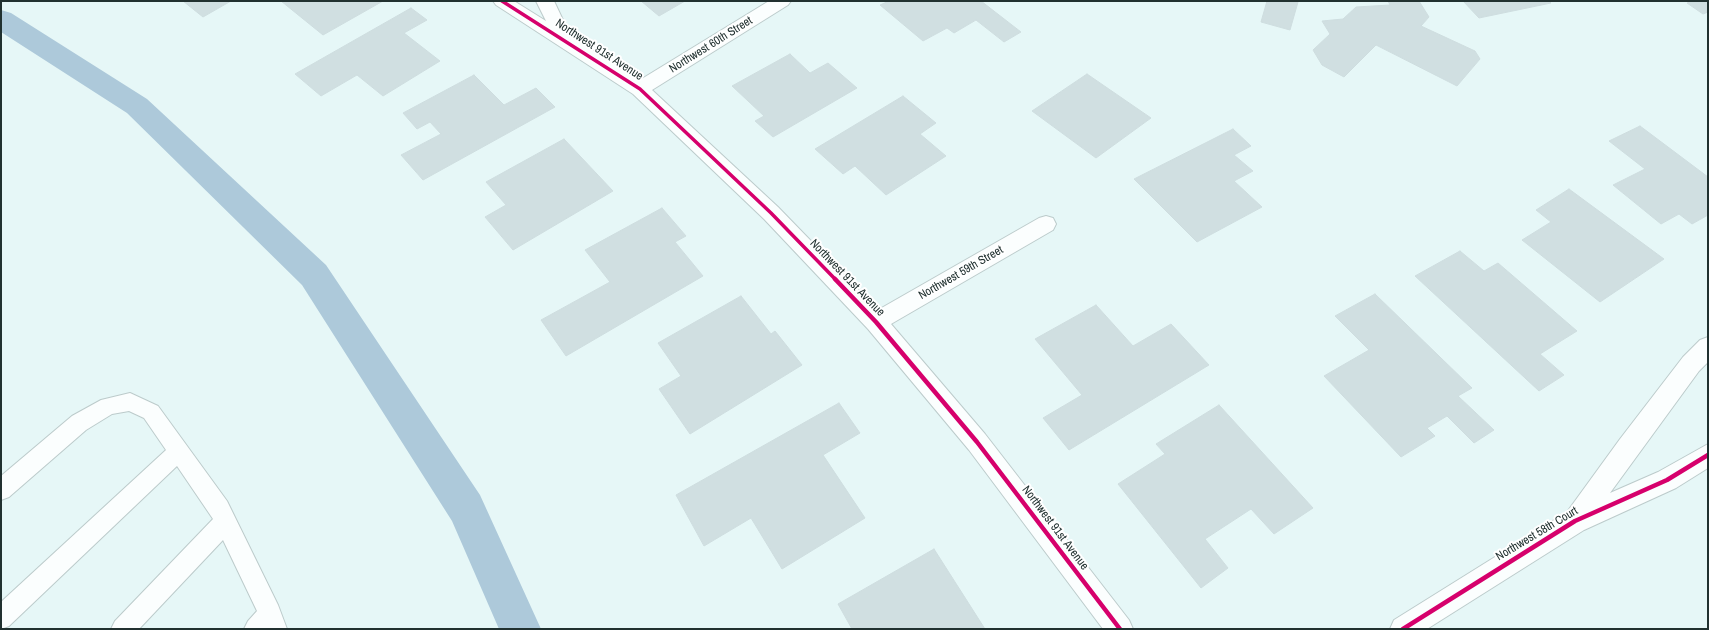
<!DOCTYPE html>
<html>
<head>
<meta charset="utf-8">
<style>
	body { margin:0 }
	#map { position:relative; width:1709px; height:630px; overflow:hidden; background:#e6f7f7; font-family:"Archivo Narrow",sans-serif }
	canvas { display:block }
	.frame { position:absolute; inset:0; border:2px solid #213130; pointer-events:none }
</style>
</head>
<body>
<div id="map">
<canvas width="1709" height="630"></canvas>
<div class="frame"></div>
</div>
<script>
const ctx = document.querySelector('canvas').getContext('2d');
ctx.lineJoin = 'round';
const shape = rows => new Path2D(rows.map(r => 'M' + r).join(''));
function paint(path, color) { ctx.fillStyle = color; ctx.fill(path, 'evenodd'); }
function trace(path, color, width, dash) { ctx.strokeStyle = color; ctx.lineWidth = width; ctx.lineCap = dash ? 'butt' : 'round'; ctx.setLineDash(dash || []); ctx.stroke(path); }
function write(font, color, halo, rows, align = 'center') {
  ctx.font = font + ' "Archivo Narrow",sans-serif'; ctx.lineWidth = 4; ctx.setLineDash([]); ctx.textBaseline = 'middle'; ctx.strokeStyle = halo; ctx.fillStyle = color; for (const [text, x, y, turn = 0] of rows) {
    ctx.save(); ctx.translate(x, y); ctx.rotate((+turn || 0) * Math.PI / 180); ctx.textAlign = isNaN(turn) ? turn : align; if (halo) ctx.strokeText(text, 0, 0); ctx.fillText(text, 0, 0); ctx.restore();
  }
}
const canal = shape([
	[1,10,11,13,147,99,326,265,480,495,541,629,499,629,452,521,302,285,127,113,1,32,1,10]
]);
const building = shape([
	[183,1,231,1,203,17,183,1],
	[281,1,383,1,323,35,281,1],
	[641,1,685,1,659,16,641,1],
	[889,1,981,1,1021,32,1004,42,976,20,954,33,947,28,923,41,880,5,889,1],
	[1267,1,1298,2,1290,30,1261,22,1267,1],
	[1388,1,1419,1,1429,17,1421,26,1475,51,1480,59,1457,86,1376,45,1344,77,1322,65,1313,50,1330,34,1322,21,1343,19,1356,7,1390,5,1388,1],
	[1463,1,1549,1,1551,3,1479,18,1463,1],
	[1693,1,1708,1,1708,12,1703,14,1687,3,1693,1],
	[411,8,427,20,404,33,440,61,383,96,357,75,321,96,295,74,411,8],
	[790,54,810,73,828,63,857,88,773,137,755,121,764,116,732,86,790,54],
	[1087,74,1151,118,1096,158,1032,111,1087,74],
	[474,75,504,105,536,88,555,107,423,180,401,155,441,134,430,122,417,129,403,113,474,75],
	[903,96,936,123,920,134,946,156,886,195,855,166,843,174,815,149,903,96],
	[1640,126,1708,177,1708,215,1692,224,1679,214,1661,224,1613,185,1645,169,1609,141,1640,126],
	[1233,129,1251,146,1234,155,1253,171,1234,181,1262,207,1197,242,1134,179,1233,129],
	[564,139,613,191,513,250,485,217,506,205,486,182,564,139],
	[1569,189,1664,259,1600,302,1522,240,1551,222,1536,210,1569,189],
	[662,208,686,236,675,242,703,276,566,356,541,320,610,282,585,250,662,208],
	[1460,251,1484,271,1498,263,1577,331,1540,354,1564,375,1539,391,1415,276,1460,251],
	[1375,294,1472,388,1458,396,1494,430,1474,443,1447,416,1427,428,1435,436,1401,457,1324,376,1369,350,1335,316,1375,294],
	[741,296,771,334,775,331,802,365,690,434,659,389,681,376,658,343,741,296],
	[1096,305,1133,346,1171,324,1209,365,1069,450,1043,418,1082,395,1035,339,1096,305],
	[839,403,860,433,823,455,865,518,782,569,751,518,704,546,676,495,839,403],
	[1219,405,1313,508,1274,534,1251,509,1205,539,1228,568,1201,588,1118,484,1165,454,1156,444,1219,405],
	[934,549,985,629,852,629,838,604,934,549]
]);
const service = shape([
	[130,393,158,406,227,501,278,605,287,629,244,629,248,621,257,611,223,540,139,629,111,629,115,621,213,519,177,466,9,626,1,629,1,602,166,450,144,418,129,411,112,414,86,430,9,497,1,500,1,476,72,416,101,400,130,393]
]);
const minor = shape([
	[493,1,514,1,546,21,536,1,554,1,571,37,640,80,769,1,791,1,788,5,652,90,778,207,878,310,1039,218,1046,216,1053,218,1056,224,1053,230,891,324,985,434,1129,620,1133,629,1103,629,969,450,868,329,764,219,633,94,496,5,493,1],
	[1708,337,1708,362,1699,371,1610,493,1658,472,1708,444,1708,468,1676,488,1584,530,1427,629,1390,629,1394,620,1567,512,1620,439,1683,357,1700,340,1708,337]
]);
const cyclewayFar1 = shape([
	[502,1,640,89,771,213,836,280]
]);
const cycleway = shape([
	[835,279,876,322,977,442,1120,629],
	[1403,629,1575,521,1667,480,1708,455]
]);
const streetNames = [
	["Northwest 60th Street",711,45,-32],
	["Northwest 91st Avenue",599,50,33],
	["Northwest 59th Street",961,273,-30],
	["Northwest 91st Avenue",847,278,46],
	["Northwest 91st Avenue",1055,528,53],
	["Northwest 58th Court",1537,534,-31]
];
paint(canal, '#adc9da');
paint(building, '#d0dfe1');
trace(building, '#cedddf', 1);
trace(service, '#bccbcb', 2);
trace(minor, '#bccbcb', 2);
paint(service, '#fbfefe');
paint(minor, '#fbfefe');
trace(cyclewayFar1, '#d6006c', 3.5);
trace(cycleway, '#d6006c', 4.5);
write('12px', '#213130', '#fff', streetNames);
</script>
</body>
</html>
